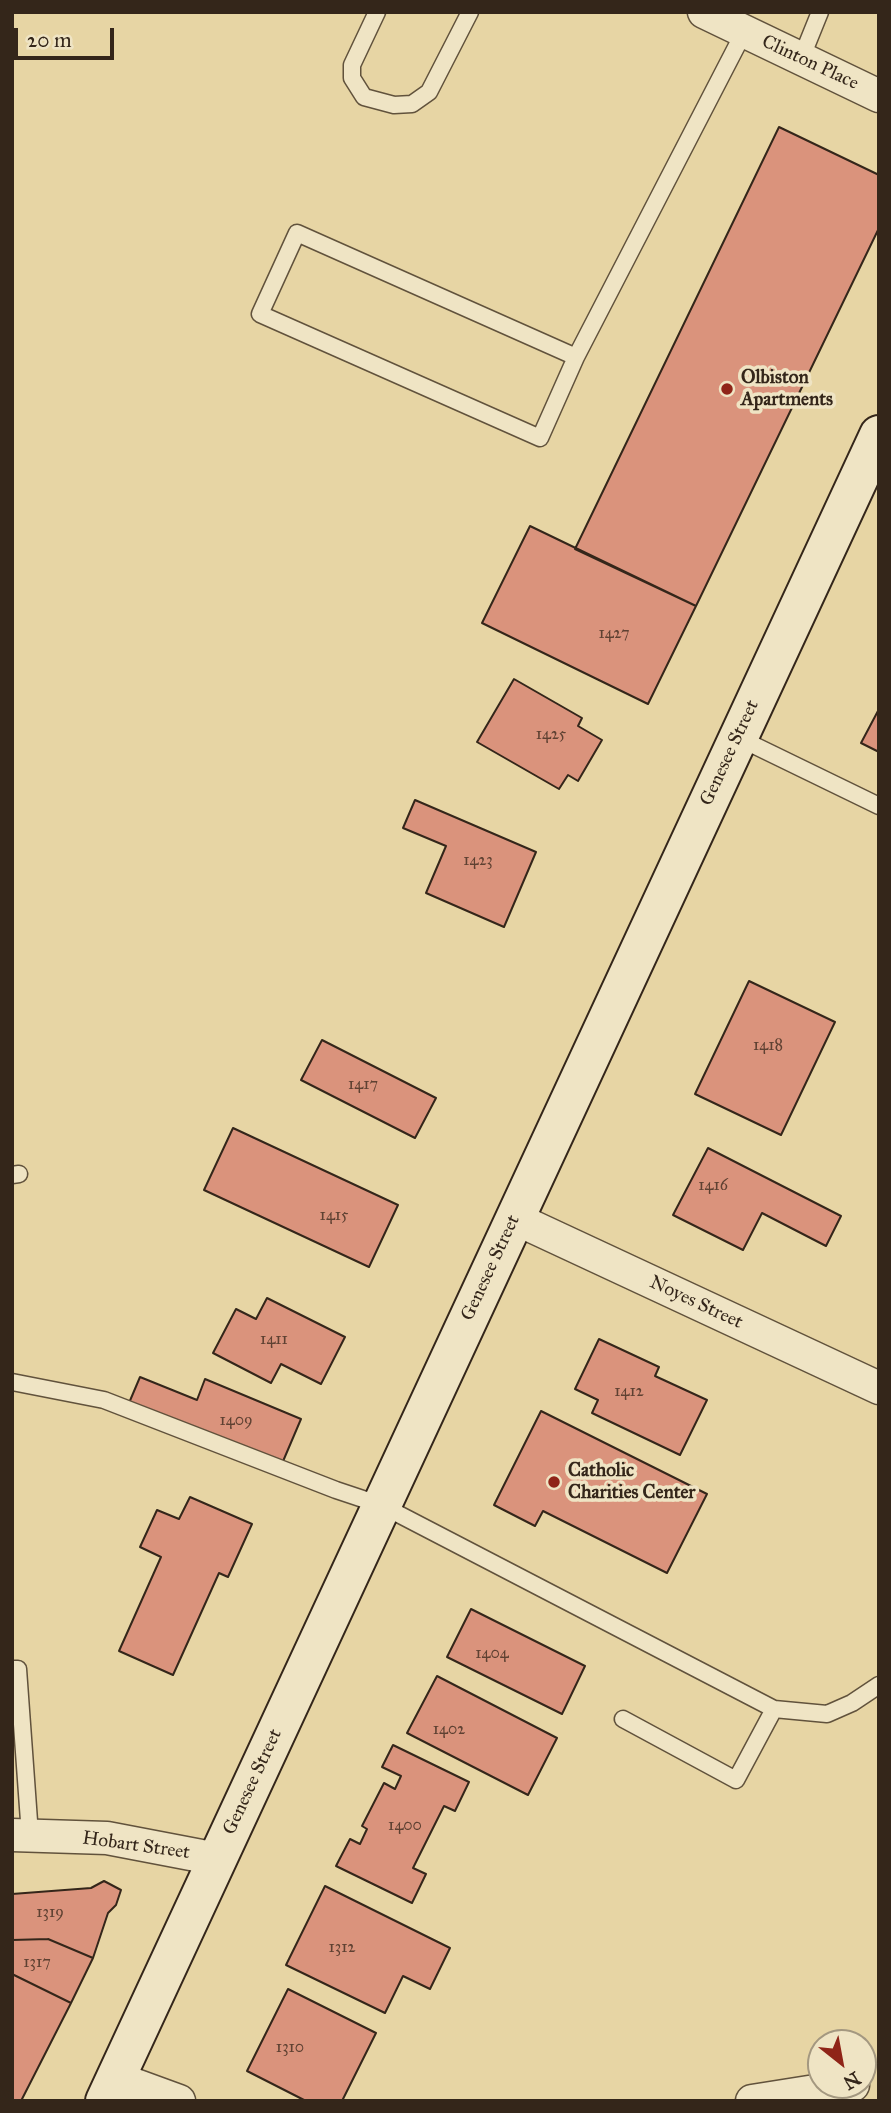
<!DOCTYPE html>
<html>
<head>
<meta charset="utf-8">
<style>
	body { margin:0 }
	#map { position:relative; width:891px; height:2113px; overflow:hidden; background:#e7d5a4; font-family:"IM FELL Great Primer",serif }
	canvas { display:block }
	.frame { position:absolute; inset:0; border:14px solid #34261a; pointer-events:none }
	.north { position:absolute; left:807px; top:2029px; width:70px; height:70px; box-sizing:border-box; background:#efe4c4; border:2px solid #a49880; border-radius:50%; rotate:149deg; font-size:19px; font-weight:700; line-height:28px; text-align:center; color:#34261a }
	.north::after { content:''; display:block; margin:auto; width:24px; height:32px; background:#8f2418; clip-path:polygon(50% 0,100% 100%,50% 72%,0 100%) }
	.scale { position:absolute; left:14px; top:28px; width:100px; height:32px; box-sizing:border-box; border:4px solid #34261a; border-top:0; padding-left:9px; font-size:21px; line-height:24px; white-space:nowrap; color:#34261a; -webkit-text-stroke:5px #efe4c4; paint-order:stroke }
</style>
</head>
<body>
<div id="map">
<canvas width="891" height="2113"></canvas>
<div class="frame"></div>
<div class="north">N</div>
<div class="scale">20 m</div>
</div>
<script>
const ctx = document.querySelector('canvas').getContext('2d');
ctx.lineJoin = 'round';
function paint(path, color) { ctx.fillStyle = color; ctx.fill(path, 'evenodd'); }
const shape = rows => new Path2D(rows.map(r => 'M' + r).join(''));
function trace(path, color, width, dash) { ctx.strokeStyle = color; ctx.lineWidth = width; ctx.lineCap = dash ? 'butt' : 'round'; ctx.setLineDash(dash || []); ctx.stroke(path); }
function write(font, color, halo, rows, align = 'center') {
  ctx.font = font + ' "IM FELL Great Primer",serif'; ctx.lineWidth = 7; ctx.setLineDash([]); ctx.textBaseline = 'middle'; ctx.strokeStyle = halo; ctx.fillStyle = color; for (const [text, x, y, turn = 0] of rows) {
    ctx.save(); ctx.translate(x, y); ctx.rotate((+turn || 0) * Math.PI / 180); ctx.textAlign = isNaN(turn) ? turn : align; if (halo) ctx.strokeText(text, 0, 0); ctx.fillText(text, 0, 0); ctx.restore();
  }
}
const building = shape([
	[779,127,879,175,879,228,696,606,575,549,779,127],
	[530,526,696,606,648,704,482,623,530,526],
	[514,679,582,718,578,726,602,740,578,781,568,775,559,789,477,742,514,679],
	[879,709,879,752,861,743,879,709],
	[415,800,536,852,504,927,426,893,446,846,403,828,415,800],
	[749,981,835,1022,781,1135,695,1094,749,981],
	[322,1040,436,1098,415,1138,301,1080,322,1040],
	[233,1128,398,1205,369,1267,204,1190,233,1128],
	[708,1148,841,1216,826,1246,762,1213,743,1250,673,1215,708,1148],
	[267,1298,345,1337,321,1384,281,1364,271,1383,213,1353,236,1309,256,1319,267,1298],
	[599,1339,659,1367,655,1376,707,1400,680,1455,592,1413,598,1400,575,1389,599,1339],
	[140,1377,197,1400,205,1379,301,1419,281,1466,129,1403,140,1377],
	[541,1411,707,1494,667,1573,543,1511,535,1526,494,1505,541,1411],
	[190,1497,252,1524,228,1577,219,1573,173,1675,119,1651,161,1557,140,1547,157,1510,179,1519,190,1497],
	[471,1609,585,1666,562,1714,447,1657,471,1609],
	[437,1676,557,1738,528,1795,407,1733,437,1676],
	[393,1745,469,1782,455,1811,444,1806,413,1868,426,1874,412,1903,336,1866,350,1839,360,1844,367,1829,362,1826,384,1783,395,1789,401,1776,382,1767,393,1745],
	[104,1881,121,1890,116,1905,108,1913,93,1958,48,1939,12,1940,12,1894,91,1888,104,1881],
	[325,1886,450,1948,430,1989,403,1976,385,2013,286,1965,325,1886],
	[48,1939,93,1958,71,2003,12,1974,12,1940,48,1939],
	[12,1974,71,2003,21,2101,12,2101,12,1974],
	[288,1989,376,2033,342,2101,306,2101,247,2071,288,1989]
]);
const lane = shape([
	[377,12,352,65,352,78,364,97,394,105,412,104,429,92,470,12],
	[801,59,820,12],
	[576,357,297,233,260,314,540,438,576,357,744,32],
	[737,737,879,806],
	[12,1175,19,1174],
	[12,1382,104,1400,336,1490,381,1505,774,1709,736,1780,623,1719],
	[12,1669,18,1669,30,1835],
	[774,1709,827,1714,852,1703,879,1685]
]);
const street = shape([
	[704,12,879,96],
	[514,1218,879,1388],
	[12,1835,107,1838,217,1859],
	[116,2078,179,2101],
	[752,2101,853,2085]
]);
const secondary = shape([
	[105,2101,879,435]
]);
const markers = [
	[727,389,7,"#8f2418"],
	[554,1482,7,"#8f2418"]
];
const numberNames = [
	["1427",614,634],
	["1425",551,735],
	["1423",478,861],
	["1418",768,1046],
	["1417",363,1085],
	["1416",713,1186],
	["1415",334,1216],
	["1411",274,1340],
	["1412",629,1392],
	["1409",236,1421],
	["1404",492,1654],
	["1402",449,1730],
	["1400",405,1826],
	["1319",50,1913],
	["1312",342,1948],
	["1317",37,1963],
	["1310",290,2048]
];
const streetNames = [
	["Clinton Place",810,63,25],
	["Genesee Street",730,753,-65],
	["Genesee Street",491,1268,-65],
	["Noyes Street",696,1303,25],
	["Genesee Street",253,1782,-65],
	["Hobart Street",136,1846,8]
];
const poiNames = [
	["Olbiston",741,378],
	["Apartments",741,400],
	["Catholic",568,1471],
	["Charities Center",568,1493]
];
paint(building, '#da937c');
trace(building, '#34261a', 2);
trace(lane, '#61523c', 19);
trace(street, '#61523c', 35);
trace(secondary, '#34261a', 42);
trace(lane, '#efe4c4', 16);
trace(street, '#efe4c4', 32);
trace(secondary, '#efe4c4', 38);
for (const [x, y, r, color] of markers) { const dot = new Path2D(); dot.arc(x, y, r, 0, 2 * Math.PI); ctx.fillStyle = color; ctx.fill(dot); trace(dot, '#efe4c4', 2.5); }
write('16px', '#5e4132', null, numberNames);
write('19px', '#34261a', '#efe4c4', streetNames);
write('bold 19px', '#34261a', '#efe4c4', poiNames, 'left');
</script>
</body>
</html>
